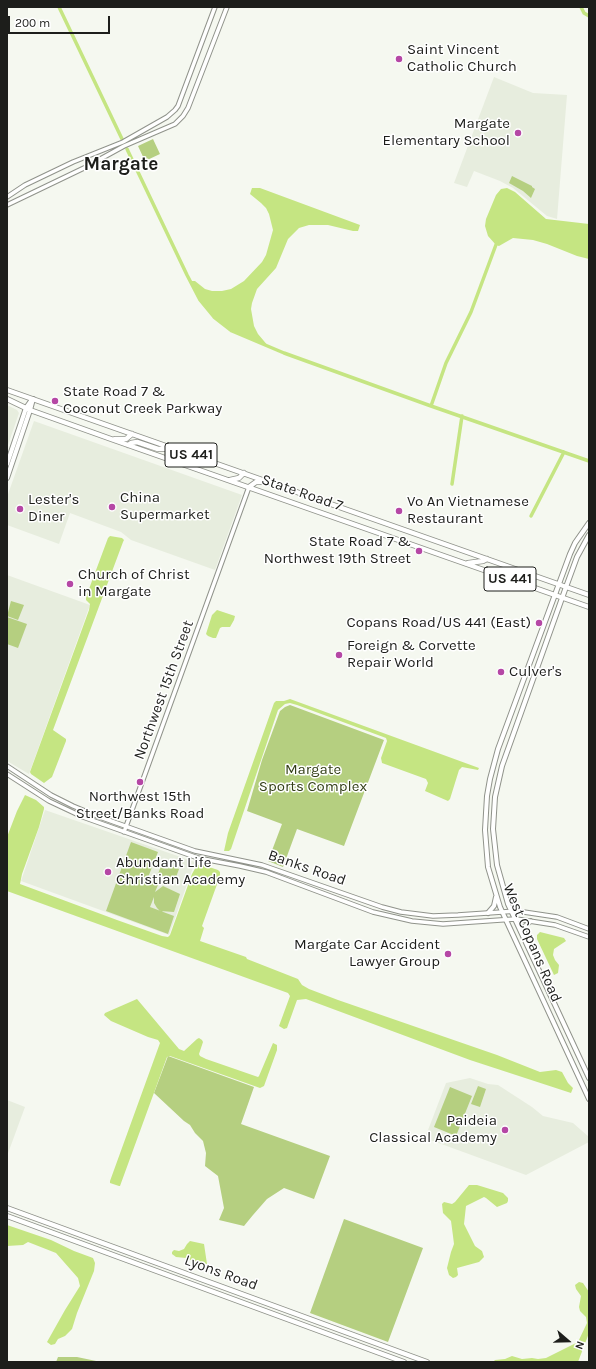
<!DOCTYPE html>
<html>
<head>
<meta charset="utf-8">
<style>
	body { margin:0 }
	#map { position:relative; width:596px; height:1369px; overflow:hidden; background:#f5f8f0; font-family:Karla,sans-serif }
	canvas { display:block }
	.frame { position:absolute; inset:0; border:8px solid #1d1e1b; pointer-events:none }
	.north { position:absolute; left:548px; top:1321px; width:40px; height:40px; -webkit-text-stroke:3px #fff; paint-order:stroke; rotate:110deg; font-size:11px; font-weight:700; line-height:16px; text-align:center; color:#1d1e1b }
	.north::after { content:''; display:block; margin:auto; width:14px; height:18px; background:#1d1e1b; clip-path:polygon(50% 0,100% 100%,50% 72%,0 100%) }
	.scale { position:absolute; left:8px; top:16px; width:102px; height:18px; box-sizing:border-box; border:2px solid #1d1e1b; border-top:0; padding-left:5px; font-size:12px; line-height:14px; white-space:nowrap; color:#1d1e1b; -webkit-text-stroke:3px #fff; paint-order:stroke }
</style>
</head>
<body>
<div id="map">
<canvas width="596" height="1369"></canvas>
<div class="frame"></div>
<div class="north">N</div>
<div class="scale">200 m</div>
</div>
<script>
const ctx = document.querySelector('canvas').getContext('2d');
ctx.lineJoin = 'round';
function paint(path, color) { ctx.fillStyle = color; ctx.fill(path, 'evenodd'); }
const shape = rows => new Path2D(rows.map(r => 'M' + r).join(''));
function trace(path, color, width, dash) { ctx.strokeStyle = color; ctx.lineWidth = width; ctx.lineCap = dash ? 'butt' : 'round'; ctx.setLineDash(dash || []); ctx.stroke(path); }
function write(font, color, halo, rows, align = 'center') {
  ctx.font = font + ' Karla,sans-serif'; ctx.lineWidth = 3; ctx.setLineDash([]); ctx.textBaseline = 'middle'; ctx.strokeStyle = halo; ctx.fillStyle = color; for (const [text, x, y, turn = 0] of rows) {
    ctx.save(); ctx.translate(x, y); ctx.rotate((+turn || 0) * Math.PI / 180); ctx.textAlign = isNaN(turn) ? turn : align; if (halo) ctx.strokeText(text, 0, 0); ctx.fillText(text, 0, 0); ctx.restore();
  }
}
const built = shape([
	[494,77,533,93,567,95,557,219,547,216,513,188,500,181,474,171,467,187,454,183],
	[7,405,17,410,19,413,7,448],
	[34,421,242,495,215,570,131,540,121,532,70,513,59,544,7,525,7,497],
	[7,575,90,605,29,774,7,761],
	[45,810,195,862,169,935,21,881],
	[470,1078,488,1084,498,1085,532,1107,543,1116,573,1123,589,1137,589,1142,526,1175,425,1138,446,1083],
	[7,1100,25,1107,7,1156]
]);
const green = shape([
	[153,139,160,154,145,161,138,146],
	[512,176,532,186,532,187,535,189,531,198,523,191,509,183],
	[11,601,24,605,18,620,7,616],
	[7,617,27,624,18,648,7,644],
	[290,705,384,740,344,846,297,829,283,867,268,861,282,824,247,811,262,760,280,711,285,707],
	[131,842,158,852,147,880,158,885,155,892,163,886,180,894,174,912,160,911,157,908,154,903,154,897,150,907,174,916,168,934,106,911],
	[162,863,179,869,175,880,158,874],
	[168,1056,254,1087,241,1124,330,1156,314,1199,284,1188,267,1199,253,1215,244,1226,219,1220,224,1208,218,1176,205,1166,206,1153,203,1141,195,1133,190,1125,184,1121,154,1093],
	[478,1086,486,1089,480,1107,471,1104],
	[450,1087,472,1096,456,1136,434,1127],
	[344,1219,423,1248,388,1342,310,1313],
	[58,1357,77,1357,101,1362,56,1362]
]);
const water = shape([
	[252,188,260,188,360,225,358,231,353,231,328,225,309,225,299,228,288,239,276,268,257,289,252,303,251,309,254,326,258,334,269,347,232,331,214,317,200,300,190,281,195,281,205,289,212,291,222,291,231,289,244,281,262,262,266,255,273,230,269,214,266,208,261,203,250,194],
	[507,188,515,192,546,219,589,224,589,259,577,256,547,244,533,240,513,238,499,246,496,245,488,236,485,226,486,219,496,195,501,189],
	[110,536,122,538,124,540,123,542,53,730,66,739,66,741,52,777,44,783,31,774,30,772,89,610,90,604,86,600,86,597,108,538],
	[217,610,235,616,234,620,230,627,222,627,220,628,216,638,213,638,208,636,206,634,212,615],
	[290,699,479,768,478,770,462,767,459,770,450,799,448,801,425,791,428,783,426,779,382,763,381,758,387,741,386,738,297,705,290,703,285,704,278,710,231,849,229,851,224,851,228,833,274,703,276,701,284,701],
	[25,795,36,800,44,807,44,809,39,827,22,874,20,884,117,920,162,936,168,937,170,935,192,874,197,865,203,865,218,870,220,872,220,876,202,926,204,928,200,941,246,957,247,959,298,979,302,985,309,989,338,1000,497,1055,540,1072,556,1070,562,1072,568,1083,573,1088,571,1093,470,1060,306,999,297,1000,287,1028,284,1029,279,1026,290,996,288,993,7,891,7,837,17,811],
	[540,932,564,938,566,941,554,949,553,955,555,960,559,965,558,973,554,975,537,939,537,935],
	[137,999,179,1049,184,1051,197,1039,199,1038,202,1040,203,1042,199,1054,200,1056,206,1059,258,1077,259,1076,273,1043,277,1045,277,1050,264,1086,260,1088,170,1056,167,1057,120,1186,119,1186,110,1183,110,1181,160,1043,158,1040,148,1037,111,1021,104,1015,105,1013],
	[469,1185,477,1185,503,1193,508,1198,508,1201,507,1203,497,1207,486,1198,484,1197,466,1206,464,1224,475,1246,482,1251,484,1257,479,1262,457,1268,458,1275,456,1277,453,1278,449,1275,447,1268,451,1252,454,1244,453,1236,451,1221,443,1213,442,1204,444,1202,452,1204,455,1202],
	[7,1225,51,1240,74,1251,93,1258,95,1263,94,1271,77,1313,72,1329,65,1336,58,1339,55,1344,51,1345,47,1342,65,1310,80,1286,78,1278,56,1253,28,1242,23,1245,7,1246],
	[190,1241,204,1244,207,1264,200,1264,186,1258,176,1257,172,1254,172,1252,174,1250,179,1251,184,1249,187,1244],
	[579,1282,583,1283,589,1292,589,1333,578,1362,493,1362,495,1360,505,1359,512,1356,522,1359,532,1358,538,1359,546,1358,578,1342,587,1323,586,1317,580,1311,579,1307,581,1296,576,1289,575,1285]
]);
const canal = shape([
	[59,7,122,139],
	[581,7,584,13,589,16],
	[127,149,187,275,200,300,214,317,232,331,284,353,431,406,589,461],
	[431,406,446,363,471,312,497,242],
	[452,484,462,416],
	[531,516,564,452]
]);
const tertiary = shape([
	[7,197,25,185,73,162,123,142,167,117,175,110,178,106,215,7],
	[7,205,84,168,124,146,175,124,183,116,188,108,227,7],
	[7,766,51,795,73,806,97,816,195,851,262,865,382,907,401,912,433,916,458,915,517,911,557,917,589,929],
	[7,774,49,801,83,817,198,858,240,866,266,872,373,912,412,921,443,924,515,919,523,920,555,925,589,937],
	[124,832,249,487],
	[524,937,525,926,531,921]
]);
const secondary = shape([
	[7,464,26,408,31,401],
	[7,478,30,410,33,399],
	[589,523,575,543,570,554,498,749,490,779,487,796,485,830,488,867,500,907,589,1099],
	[589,535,577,557,566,587,502,766,495,797,493,829,497,865,508,904,589,1078],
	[488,913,494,906,496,897]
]);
const primary = shape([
	[7,390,589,595],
	[7,399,30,410,111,439,589,607],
	[115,439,126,439,132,434],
	[128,445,131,443,137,442,158,449,169,449],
	[230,480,239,478,244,473],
	[249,487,256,482,263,482],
	[468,563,483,561,487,559],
	[7,1208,427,1362],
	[7,1216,404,1362]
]);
const markers = [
	[399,59,4,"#b547a5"],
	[518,133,4,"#b547a5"],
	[55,401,4,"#b547a5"],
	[112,507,4,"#b547a5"],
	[20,509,4,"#b547a5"],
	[399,511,4,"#b547a5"],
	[419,551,4,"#b547a5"],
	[70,584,4,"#b547a5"],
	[539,623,4,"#b547a5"],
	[339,655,4,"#b547a5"],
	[501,672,4,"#b547a5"],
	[140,782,4,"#b547a5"],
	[108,872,4,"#b547a5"],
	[448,954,4,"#b547a5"],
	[505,1130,4,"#b547a5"]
];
const shields = [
	[191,455,52],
	[510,579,52]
];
const shieldNames = [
	["US 441",191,455],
	["US 441",510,579]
];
const poiNames = [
	["Saint Vincent",407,50],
	["Catholic Church",407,67],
	["Margate",510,124,"right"],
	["Elementary School",510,141,"right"],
	["State Road 7 &",63,392],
	["Coconut Creek Parkway",63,409],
	["China",120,498],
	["Supermarket",120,515],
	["Lester's",28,500],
	["Diner",28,517],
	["Vo An Vietnamese",407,502],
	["Restaurant",407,519],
	["State Road 7 &",411,542,"right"],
	["Northwest 19th Street",411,559,"right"],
	["Church of Christ",78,575],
	["in Margate",78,592],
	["Copans Road/US 441 (East)",531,623,"right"],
	["Foreign & Corvette",347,646],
	["Repair World",347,663],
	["Culver's",509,672],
	["Northwest 15th",140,797,"center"],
	["Street/Banks Road",140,814,"center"],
	["Abundant Life",116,863],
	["Christian Academy",116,880],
	["Margate Car Accident",440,945,"right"],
	["Lawyer Group",440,962,"right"],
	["Paideia",497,1121,"right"],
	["Classical Academy",497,1138,"right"]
];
const streetNames = [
	["State Road 7",302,493,19],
	["Northwest 15th Street",164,690,-70],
	["Banks Road",307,868,19],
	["West Copans Road",532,943,67],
	["Lyons Road",221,1273,20]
];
const parkNames = [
	["Margate",313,770],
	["Sports Complex",313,787]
];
const districtNames = [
	["Margate",121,165]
];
paint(built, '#e7edde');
paint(green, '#b5cf80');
paint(water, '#c5e582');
trace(canal, '#c5e582', 3.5);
trace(tertiary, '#90938b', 5.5);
trace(secondary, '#90938b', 6);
trace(primary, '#90938b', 6);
trace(tertiary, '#fff', 3.5);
trace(secondary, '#fff', 4);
trace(primary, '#fff', 4.5);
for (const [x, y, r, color] of markers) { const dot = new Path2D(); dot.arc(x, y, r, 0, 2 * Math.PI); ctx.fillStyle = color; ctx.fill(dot); trace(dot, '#fff', 1.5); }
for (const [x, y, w] of shields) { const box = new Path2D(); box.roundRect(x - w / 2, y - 12, w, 24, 3); ctx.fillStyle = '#fff'; ctx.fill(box); trace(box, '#1d1e1b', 1); }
write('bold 14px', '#1d1e1b', null, shieldNames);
write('15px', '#1d1e1b', '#fff', poiNames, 'left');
write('15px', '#1d1e1b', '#fff', streetNames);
write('15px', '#333f17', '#fff', parkNames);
write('bold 19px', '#1d1e1b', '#fff', districtNames);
</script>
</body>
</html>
